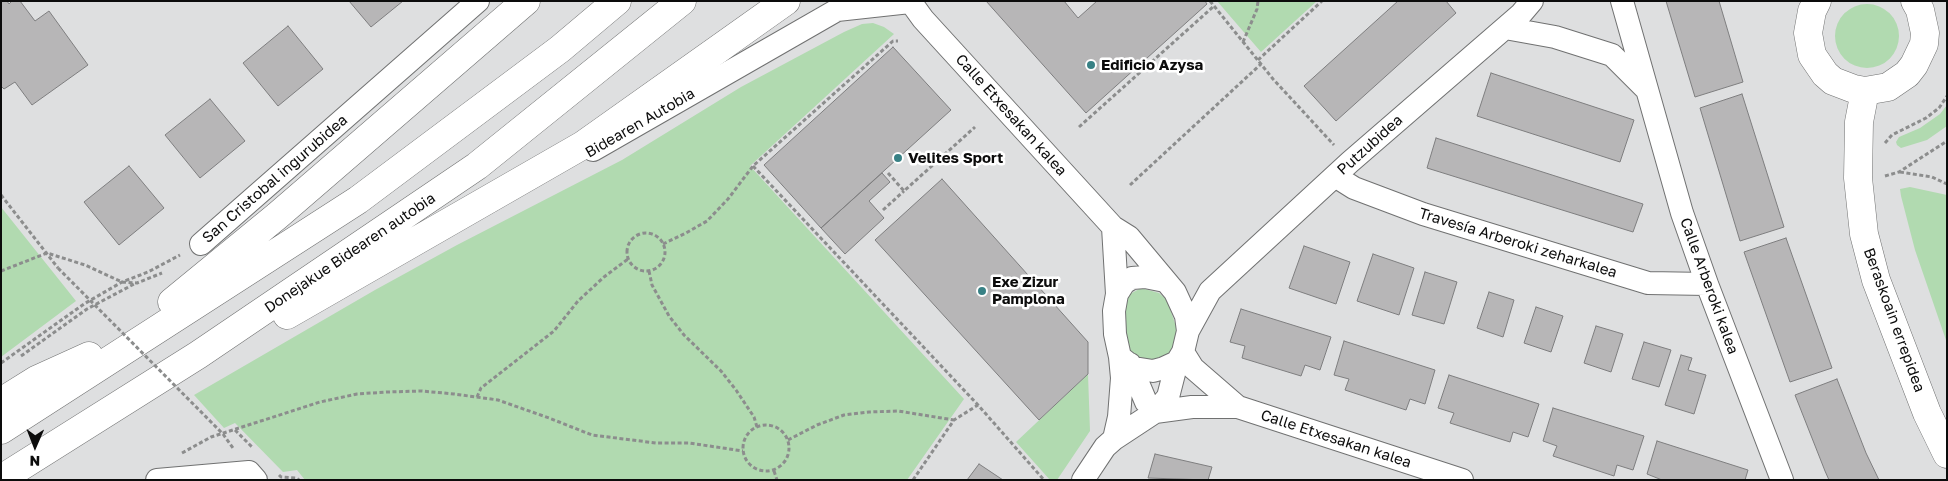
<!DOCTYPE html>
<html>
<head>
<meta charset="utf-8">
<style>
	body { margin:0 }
	#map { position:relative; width:1948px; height:481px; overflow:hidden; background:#dedfe0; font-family:"Golos Text",sans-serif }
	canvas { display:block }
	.frame { position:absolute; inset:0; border:2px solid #0c0c0c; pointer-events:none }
	.north { position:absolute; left:10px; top:421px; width:50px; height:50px; -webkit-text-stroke:4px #fff; paint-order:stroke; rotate:181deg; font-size:14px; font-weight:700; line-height:20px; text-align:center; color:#0c0c0c }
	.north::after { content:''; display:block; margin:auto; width:18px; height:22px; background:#0c0c0c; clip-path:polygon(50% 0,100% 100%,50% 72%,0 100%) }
</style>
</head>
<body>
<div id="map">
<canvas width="1948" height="481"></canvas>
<div class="frame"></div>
<div class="north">N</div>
</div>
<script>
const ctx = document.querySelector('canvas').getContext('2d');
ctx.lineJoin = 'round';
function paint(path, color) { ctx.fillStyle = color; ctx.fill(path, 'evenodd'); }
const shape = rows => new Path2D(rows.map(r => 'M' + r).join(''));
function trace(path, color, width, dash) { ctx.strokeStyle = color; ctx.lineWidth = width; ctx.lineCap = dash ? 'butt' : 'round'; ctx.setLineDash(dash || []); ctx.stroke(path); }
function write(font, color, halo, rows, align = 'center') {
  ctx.font = font + ' "Golos Text",sans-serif'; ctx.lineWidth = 5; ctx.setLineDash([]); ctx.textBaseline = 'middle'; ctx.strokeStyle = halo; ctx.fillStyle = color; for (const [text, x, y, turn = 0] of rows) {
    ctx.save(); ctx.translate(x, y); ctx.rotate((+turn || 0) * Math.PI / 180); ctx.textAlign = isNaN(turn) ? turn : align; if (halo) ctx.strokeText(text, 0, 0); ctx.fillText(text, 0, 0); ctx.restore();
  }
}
const green = shape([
	[1217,1,1317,1,1261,52],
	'1835 36a32 32 0 1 1 64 0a32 32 0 1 1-64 0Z',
	[873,23,884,27,894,34,750,166,964,399,907,480,305,480,297,470,283,472,235,423,224,428,194,395,375,290,457,245,622,160,741,87,844,32,862,24],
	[1947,105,1947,126,1927,140,1901,148,1897,145,1896,142,1899,137,1920,128,1940,114],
	[1910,187,1947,195,1947,343,1915,250,1901,196,1900,189],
	[1,207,76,301,1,357],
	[1141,288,1159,293,1167,300,1177,329,1177,338,1170,354,1157,360,1144,360,1132,355,1124,346,1125,300,1130,294],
	[1088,374,1090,431,1057,480,1050,480,1016,442]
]);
const building = shape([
	[1,1,7,1,9,4,12,1,20,1,35,21,49,11,88,65,32,105,15,82,4,89,1,86,1,1],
	[349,1,403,1,371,27,349,1],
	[986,1,1064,1,1078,18,1097,1,1205,1,1207,4,1086,113,986,1],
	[1398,1,1446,1,1456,13,1336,121,1304,86,1398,1],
	[1666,1,1719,1,1743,82,1695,97,1666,1],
	[288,26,323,69,278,106,243,63,288,26],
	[893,47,951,110,821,228,764,165,893,47],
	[1491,73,1634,120,1620,162,1477,116,1491,73],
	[1742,94,1784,227,1740,241,1700,108,1742,94],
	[210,99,245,141,200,178,165,135,210,99],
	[1436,138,1643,204,1633,232,1427,168,1436,138],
	[129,166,164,208,119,245,84,202,129,166],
	[882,173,890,182,869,201,884,218,845,254,821,228,882,173],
	[942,179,1088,342,1088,374,1039,420,875,240,942,179],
	[1786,238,1832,368,1790,382,1744,252,1786,238],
	[1304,246,1350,262,1336,304,1289,288,1304,246],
	[1373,254,1414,268,1399,315,1357,301,1373,254],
	[1425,272,1457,282,1444,324,1412,315,1425,272],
	[1489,292,1514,300,1503,337,1477,328,1489,292],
	[1536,307,1563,316,1551,352,1524,343,1536,307],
	[1241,309,1331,337,1320,370,1305,365,1301,376,1242,358,1245,346,1230,342,1241,309],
	[1596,326,1623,334,1611,372,1584,363,1596,326],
	[1344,341,1435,370,1425,404,1410,399,1406,410,1345,390,1349,379,1334,375,1344,341],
	[1644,342,1671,350,1659,387,1632,379,1644,342],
	[1681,355,1692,358,1688,370,1706,375,1694,414,1665,405,1681,355],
	[1449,375,1539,404,1528,437,1513,432,1510,442,1450,423,1454,413,1438,408,1449,375],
	[1837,379,1866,453,1879,480,1829,480,1825,471,1795,395,1837,379],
	[1553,408,1644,436,1633,470,1617,465,1614,476,1553,456,1557,446,1543,441,1553,408],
	[1657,441,1748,470,1745,480,1662,480,1647,474,1657,441],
	[1155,454,1212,467,1208,480,1148,478,1155,454],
	[979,464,1003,480,967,480,979,464]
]);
const path = shape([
	[1210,1,1273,79,1334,145],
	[1243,42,1257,9,1258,1],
	[1258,60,1322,1],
	[1079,127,1214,6],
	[1885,143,1892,135,1926,118,1939,108,1947,96],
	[753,166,978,405,1044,480],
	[1900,172,1932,177,1947,184],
	[888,173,904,191,975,127],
	[1885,176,1899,172,1947,141],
	[1130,185,1261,64],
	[1,195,58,268],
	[883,210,904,191],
	'627 252a19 19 0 1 1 38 0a19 19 0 1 1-38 0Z',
	[663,244,686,233,707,221,728,199,753,166,893,41,898,41],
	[1,271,47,253,85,265,122,282,137,283,162,273],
	[649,271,652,285,669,316,684,335,721,371,736,390,754,417,757,427],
	[21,356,87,309,136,283],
	[1,363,84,304,122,282,148,272,180,255],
	[477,397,481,388,554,331,578,301,604,277,628,259],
	'743 448a23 23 0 1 1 46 0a23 23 0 1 1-46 0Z',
	[235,430,252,447],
	[223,434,233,448],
	[788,440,817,425,844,415,869,412,898,411,954,420],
	[182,453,211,437,320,402,357,394,387,392,422,391,454,394,498,400,549,418,592,435,656,443,689,443,743,451],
	[774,471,777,480],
	[279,475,281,477,297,478,299,480],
	[913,480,954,420,978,405]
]);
const street = shape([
	[910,1,923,19,1113,227,1129,237,1175,292,1186,316,1188,331,1183,352,1177,362,1164,368,1153,371,1134,368,1120,357,1115,334,1114,311,1117,294,1124,283,1132,278,1145,277,1165,281],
	[1622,1,1682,213,1707,284,1782,480],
	[1505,28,1555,37,1612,55,1645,88],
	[593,150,837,10,910,2],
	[1335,176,1354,188,1423,214,1648,283,1707,284],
	[1113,227,1117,294],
	[201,244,478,1],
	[1188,331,1210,291,1350,162,1521,14,1532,1],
	[1183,352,1193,368,1238,407],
	[1130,364,1146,402,1155,412],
	[1155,412,1192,407,1238,407,1462,480],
	[1114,439,1119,417,1122,378,1120,357],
	[157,480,249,472,256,480],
	[1083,480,1105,447,1114,439,1155,412,1168,397,1177,362]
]);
const secondary = shape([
	[1817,1,1812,11,1808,33,1812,55,1825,74,1833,81,1854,89,1865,91,1888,87,1907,74,1914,65,1924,44,1925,33,1920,10,1915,1],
	[1865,91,1859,122,1858,178,1864,234,1876,280,1927,413,1947,454]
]);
const highway = shape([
	[172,302,277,216,526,1],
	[287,315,583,145,786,1],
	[1,402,36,380,89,356],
	[1,430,358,200,560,49,617,1],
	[1,479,198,355,477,166,682,1]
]);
const pathBridge = shape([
	[58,268,223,434]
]);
const markers = [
	[1091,65,5,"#388185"],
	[898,158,5,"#388185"],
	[982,291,5,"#388185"]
];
const poiNames = [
	["Edificio Azysa",1101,65],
	["Velites Sport",908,158],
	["Exe Zizur",992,282],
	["Pamplona",992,299]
];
const streetNames = [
	["Calle Etxesakan kalea",1011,115,48],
	["Bidearen Autobia",640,123,-30],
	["Putzubidea",1370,145,-42],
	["San Cristobal ingurubidea",275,179,-41],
	["Travesía Arberoki zeharkalea",1518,243,17],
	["Donejakue Bidearen autobia",350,253,-34],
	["Calle Arberoki kalea",1709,286,70],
	["Beraskoain errepidea",1894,320,70],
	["Calle Etxesakan kalea",1336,439,18]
];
paint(green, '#b1dab0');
paint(building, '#b7b6b7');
trace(building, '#7e7e7f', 1);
trace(street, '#707171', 24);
trace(secondary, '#707171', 29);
trace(highway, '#707171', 29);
trace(path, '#8c8d8d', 3, [4, 2.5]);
trace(street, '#fff', 22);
trace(secondary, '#fff', 28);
trace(highway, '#fff', 28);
trace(pathBridge, '#8c8d8d', 3, [4, 2.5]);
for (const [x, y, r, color] of markers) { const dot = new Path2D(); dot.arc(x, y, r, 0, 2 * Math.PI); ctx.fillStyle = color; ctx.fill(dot); trace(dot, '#fff', 2); }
write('bold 15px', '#0c0c0c', '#fff', poiNames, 'left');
write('15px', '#0c0c0c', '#fff', streetNames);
</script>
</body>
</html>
